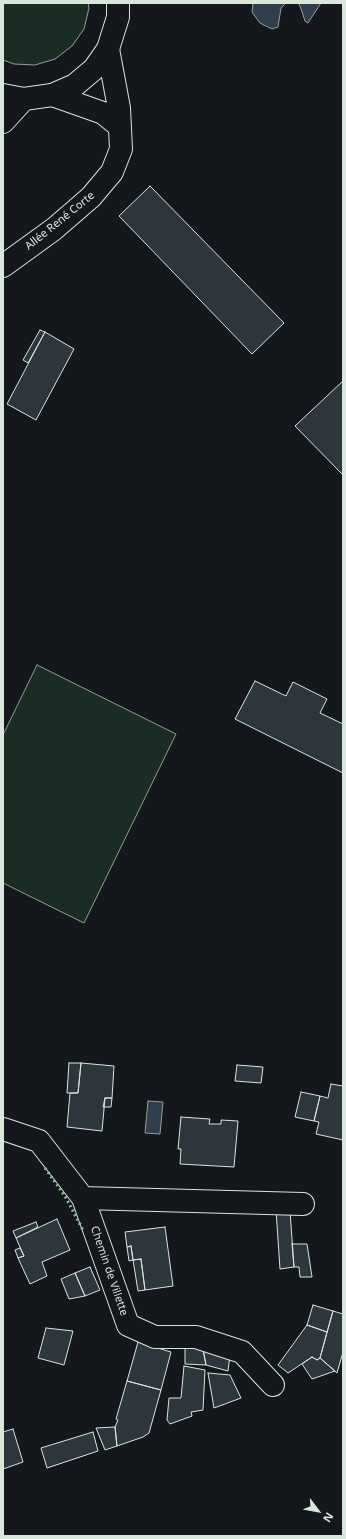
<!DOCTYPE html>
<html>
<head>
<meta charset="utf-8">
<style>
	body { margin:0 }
	#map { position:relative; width:346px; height:1539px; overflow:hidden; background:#14181c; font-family:"Noto Sans",sans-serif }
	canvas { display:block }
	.frame { position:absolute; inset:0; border:4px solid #d8e6dc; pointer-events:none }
	.north { position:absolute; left:298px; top:1491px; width:40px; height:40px; -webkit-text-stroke:3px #14181c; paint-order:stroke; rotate:122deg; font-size:11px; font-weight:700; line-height:16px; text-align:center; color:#d8e6dc }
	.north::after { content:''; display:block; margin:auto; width:14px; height:18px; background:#d8e6dc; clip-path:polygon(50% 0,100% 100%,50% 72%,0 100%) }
</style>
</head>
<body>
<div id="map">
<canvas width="346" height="1539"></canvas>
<div class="frame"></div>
<div class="north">N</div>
</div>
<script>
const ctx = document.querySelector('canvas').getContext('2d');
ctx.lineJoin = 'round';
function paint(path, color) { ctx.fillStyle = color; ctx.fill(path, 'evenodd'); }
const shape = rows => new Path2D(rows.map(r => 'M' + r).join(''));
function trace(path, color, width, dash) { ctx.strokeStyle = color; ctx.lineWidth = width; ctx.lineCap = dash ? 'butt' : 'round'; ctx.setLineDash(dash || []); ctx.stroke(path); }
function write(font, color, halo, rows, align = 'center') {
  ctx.font = font + ' "Noto Sans",sans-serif'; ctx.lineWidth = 3; ctx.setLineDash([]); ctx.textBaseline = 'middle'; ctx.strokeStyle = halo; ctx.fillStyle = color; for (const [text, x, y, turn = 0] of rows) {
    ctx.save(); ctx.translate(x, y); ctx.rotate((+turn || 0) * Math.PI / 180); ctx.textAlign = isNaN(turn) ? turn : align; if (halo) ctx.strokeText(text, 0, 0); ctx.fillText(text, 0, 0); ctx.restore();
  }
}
const green = shape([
	[3,3,88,3,89,8,84,29,72,46,55,59,35,65,14,64,3,60,3,3],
	[37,665,176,734,84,923,3,883,3,735,37,665]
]);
const water = shape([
	[253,3,286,3,281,8,278,27,272,29,260,23,252,12,253,3],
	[298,3,321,3,308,23,305,21,300,6,298,3],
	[148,1101,163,1102,160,1134,145,1133,148,1101]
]);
const building = shape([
	[150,186,284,323,252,354,119,216,150,186],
	[40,330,45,332,28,363,23,360,40,330],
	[45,332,74,349,36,420,7,404,45,332],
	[343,381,343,475,295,426,343,381],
	[255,681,286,696,293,682,327,699,320,713,343,724,343,773,235,719,255,681],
	[69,1063,81,1063,78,1093,67,1093,69,1063],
	[81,1063,114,1066,112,1098,105,1098,102,1131,67,1127,70,1093,78,1093,81,1063],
	[237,1065,263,1067,261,1083,235,1081,237,1065],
	[331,1084,343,1086,343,1140,316,1134,319,1122,314,1121,320,1096,328,1098,331,1084],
	[301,1092,320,1096,314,1121,295,1117,301,1092],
	[105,1098,112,1098,111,1107,103,1107,105,1098],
	[181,1117,210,1119,209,1124,221,1124,221,1120,238,1121,234,1167,180,1164,181,1149,178,1149,181,1117],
	[276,1210,290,1211,294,1267,280,1269,276,1210],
	[57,1219,70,1250,42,1262,47,1276,30,1284,18,1258,24,1256,16,1238,57,1219],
	[36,1222,38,1227,16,1238,13,1231,36,1222],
	[165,1227,173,1286,145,1290,141,1259,133,1260,131,1246,127,1247,125,1232,165,1227],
	[292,1244,307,1244,312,1277,300,1277,299,1267,294,1267,292,1244],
	[131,1246,133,1260,129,1261,127,1247,131,1246],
	[20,1248,24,1256,18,1258,15,1250,20,1248],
	[141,1259,145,1290,138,1291,133,1260,141,1259],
	[90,1267,100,1290,85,1296,75,1273,90,1267],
	[75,1273,85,1296,69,1299,61,1279,75,1273],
	[313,1305,333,1311,327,1332,307,1325,313,1305],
	[333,1311,343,1314,343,1352,337,1373,320,1358,333,1311],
	[307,1325,327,1332,320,1358,317,1360,312,1357,288,1373,278,1365,307,1325],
	[46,1328,73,1331,64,1365,38,1358,46,1328],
	[138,1342,171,1352,161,1390,127,1381,138,1342],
	[185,1347,203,1349,206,1365,185,1364,185,1347],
	[203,1349,230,1355,228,1371,206,1365,203,1349],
	[312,1357,317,1360,320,1358,335,1371,312,1379,302,1364,312,1357],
	[184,1366,205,1370,203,1410,191,1412,192,1416,170,1424,167,1420,169,1398,181,1398,184,1366],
	[208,1373,230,1375,241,1398,214,1408,208,1373],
	[127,1381,161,1390,149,1433,143,1437,117,1446,115,1427,118,1420,116,1419,127,1381],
	[115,1427,117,1446,105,1450,96,1428,115,1427],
	[13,1429,23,1462,3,1469,3,1432,13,1429],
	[93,1432,98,1451,47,1468,41,1448,93,1432]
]);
const street = shape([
	[52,95,103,113,119,126],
	[3,266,54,229,91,197,112,172,121,149,119,108,108,49],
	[3,1129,39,1141,83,1198,303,1204],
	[83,1198,128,1325,155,1337,196,1337,242,1352,273,1385]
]);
const primary = shape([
	[3,95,24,99,52,95,75,85,94,69,108,49,118,17,118,3],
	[3,122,24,99]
]);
const hedge = shape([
	[45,1168,65,1196,84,1232]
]);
const streetNames = [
	["Allée René Corte",60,221,-39],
	["Chemin de Villette",109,1271,71]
];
paint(green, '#1a2d24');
trace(green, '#939e99', 1);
paint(water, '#2f3f4d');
trace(water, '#939e99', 1);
paint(building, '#2c363c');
trace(building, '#d8e6dc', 1);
trace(street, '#d8e6dc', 24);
trace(primary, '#d8e6dc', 24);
trace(street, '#14181c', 22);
trace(primary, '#14181c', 22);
trace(hedge, '#8ac095', 3, [2, 3]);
write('11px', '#d8e6dc', '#14181c', streetNames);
</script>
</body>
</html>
